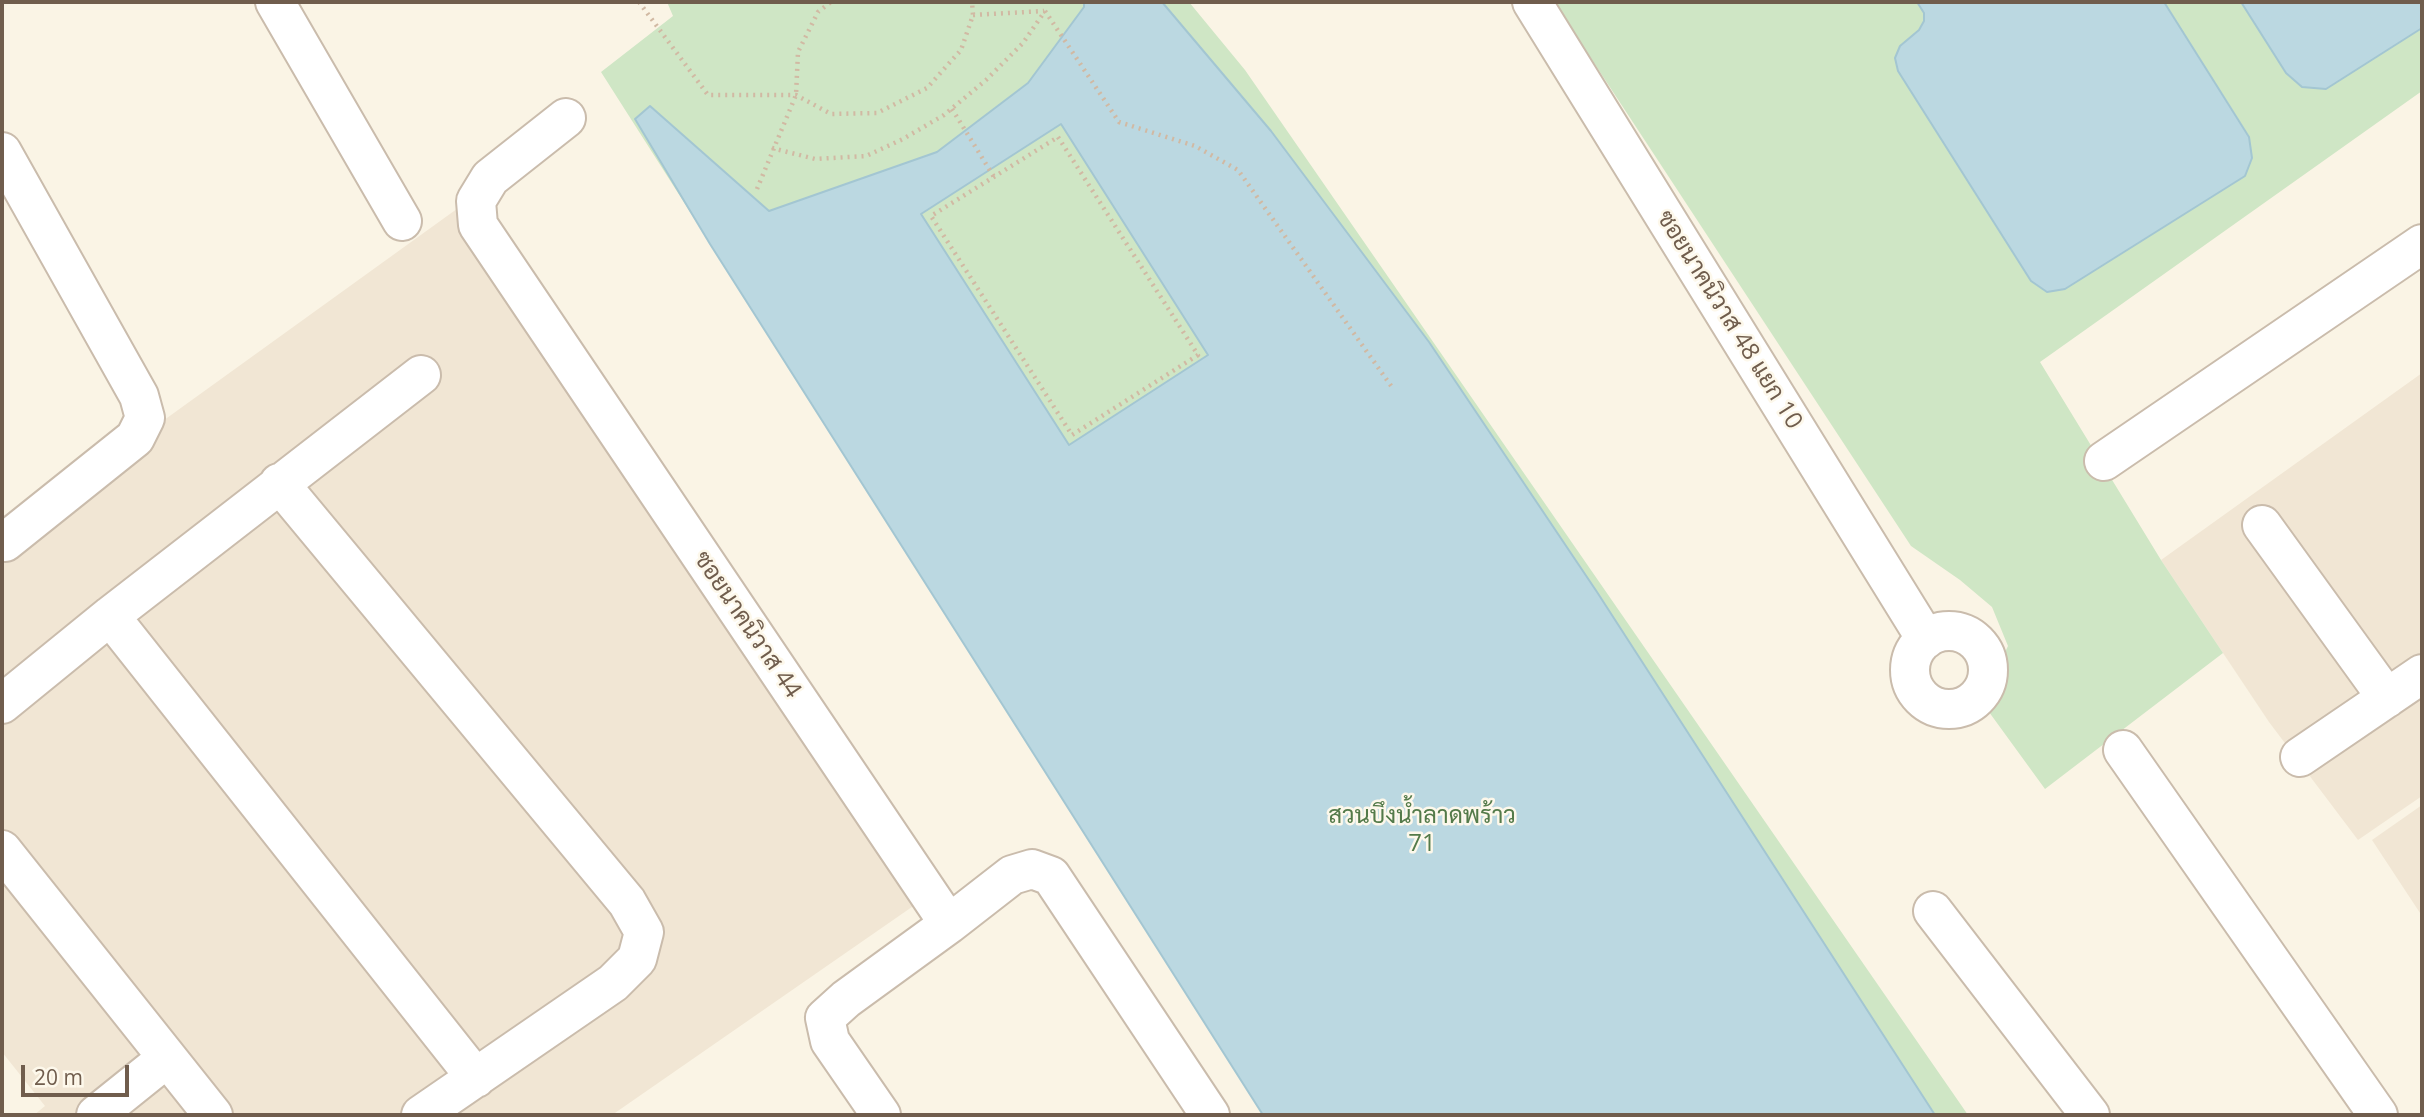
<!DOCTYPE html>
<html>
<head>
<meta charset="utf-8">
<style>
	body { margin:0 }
	#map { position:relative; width:2424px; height:1117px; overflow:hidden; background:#faf4e5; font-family:"Open Sans",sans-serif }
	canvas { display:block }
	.frame { position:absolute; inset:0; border:4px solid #705d4d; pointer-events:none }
	.scale { position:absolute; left:21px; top:1065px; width:108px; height:32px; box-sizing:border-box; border:4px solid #705d4d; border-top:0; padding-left:9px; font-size:21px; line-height:24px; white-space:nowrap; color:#705d4d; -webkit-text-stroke:5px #fdf8eb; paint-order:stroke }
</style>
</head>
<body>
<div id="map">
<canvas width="2424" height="1117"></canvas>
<div class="frame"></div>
<div class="scale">20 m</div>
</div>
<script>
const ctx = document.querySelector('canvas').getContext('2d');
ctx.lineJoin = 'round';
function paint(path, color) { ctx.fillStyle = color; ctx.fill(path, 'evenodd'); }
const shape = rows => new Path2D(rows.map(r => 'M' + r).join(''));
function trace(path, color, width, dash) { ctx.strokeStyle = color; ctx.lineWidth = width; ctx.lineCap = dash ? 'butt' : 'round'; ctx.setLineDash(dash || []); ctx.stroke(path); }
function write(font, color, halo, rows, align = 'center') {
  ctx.font = font + ' "Open Sans",Sarabun,sans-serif'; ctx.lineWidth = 5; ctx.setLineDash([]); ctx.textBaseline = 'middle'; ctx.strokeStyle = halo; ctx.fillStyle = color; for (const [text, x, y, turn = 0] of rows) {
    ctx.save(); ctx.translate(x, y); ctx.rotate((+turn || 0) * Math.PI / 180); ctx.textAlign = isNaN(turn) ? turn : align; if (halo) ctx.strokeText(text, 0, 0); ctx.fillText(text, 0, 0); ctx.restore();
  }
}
const residential = shape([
	[461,206,922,900,612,1115,34,1115,45,1106,2,1052,2,546,160,423],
	[2422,373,2422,796,2358,840,2269,722,2161,560],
	[2422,805,2422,916,2372,840]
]);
const green = shape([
	[667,2,1189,2,1245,70,1968,1115,1265,1115,601,72,673,16],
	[1554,2,1917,2,1924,13,1924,21,1920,30,1900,46,1898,71,2031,281,2047,292,2065,289,2244,176,2252,158,2249,136,2164,2,2241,2,2286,73,2303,87,2326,89,2422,28,2422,91,2040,362,2161,560,2223,653,2045,789,1981,701,2008,646,1992,607,1960,580,1911,546]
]);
const water = shape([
	[1084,2,1162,2,1271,131,1429,342,1597,592,1935,1115,1263,1115,710,244,635,119,650,106,769,211,937,152,1028,83,1084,7,1084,2],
	[1061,124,1208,355,1069,445,921,214,1061,124],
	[1917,2,2164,2,2249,137,2252,158,2245,176,2065,289,2047,292,2031,281,1898,71,1895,58,1900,46,1919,30,1924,21,1924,13,1917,2],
	[2241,2,2422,2,2422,28,2326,89,2302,87,2286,73,2241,2]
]);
const path = shape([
	[639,2,708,95,796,95,831,114,877,113,927,88,961,50,973,15,972,2],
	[1045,11,1119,122,1195,146,1238,170,1394,390],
	[973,15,1044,11],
	[952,109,994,177],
	[1058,137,1198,355,1072,435,931,216,1058,137],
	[772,148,815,159,866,156,903,139,944,115,986,80,1023,43,1045,11],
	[757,189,796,95,798,52,818,12,831,2]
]);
const minor = shape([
	[275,2,402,221],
	[1532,2,1926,639],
	[566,118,490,178,476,201,478,225,949,924,846,999,825,1018,830,1041,881,1115],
	[2,152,139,396,145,418,135,438,5,542],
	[2104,461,2422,244],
	[279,483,627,902,644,932,637,959,613,983,421,1115],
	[2262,525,2387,698],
	[110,616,476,1078],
	'1910 670a39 39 0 1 1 78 0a39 39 0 1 1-78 0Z',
	[2,704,110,616,421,375],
	[2123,750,2378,1115],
	[2300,757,2422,674],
	[2,850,213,1115],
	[1933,911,2090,1115],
	[949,924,1012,875,1032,869,1051,876,1210,1115],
	[96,1115,167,1058]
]);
const streetNames = [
	["ซอยนาคนิวาส 48 แยก 10",1729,320,58],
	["ซอยนาคนิวาส 44",747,625,56]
];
const parkNames = [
	["สวนบึงน้ำลาดพร้าว",1422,816],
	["71",1422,844]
];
paint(residential, '#f1e6d4');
paint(green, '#cfe6c5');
paint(water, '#bbd8e1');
trace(water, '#a3c6d2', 2);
trace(minor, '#cabcac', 42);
trace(path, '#d1b9a3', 4.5, [2, 5]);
trace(minor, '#fff', 38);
write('24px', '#705d4d', '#fdf8eb', streetNames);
write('24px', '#537a49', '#fdf8eb', parkNames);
</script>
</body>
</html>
